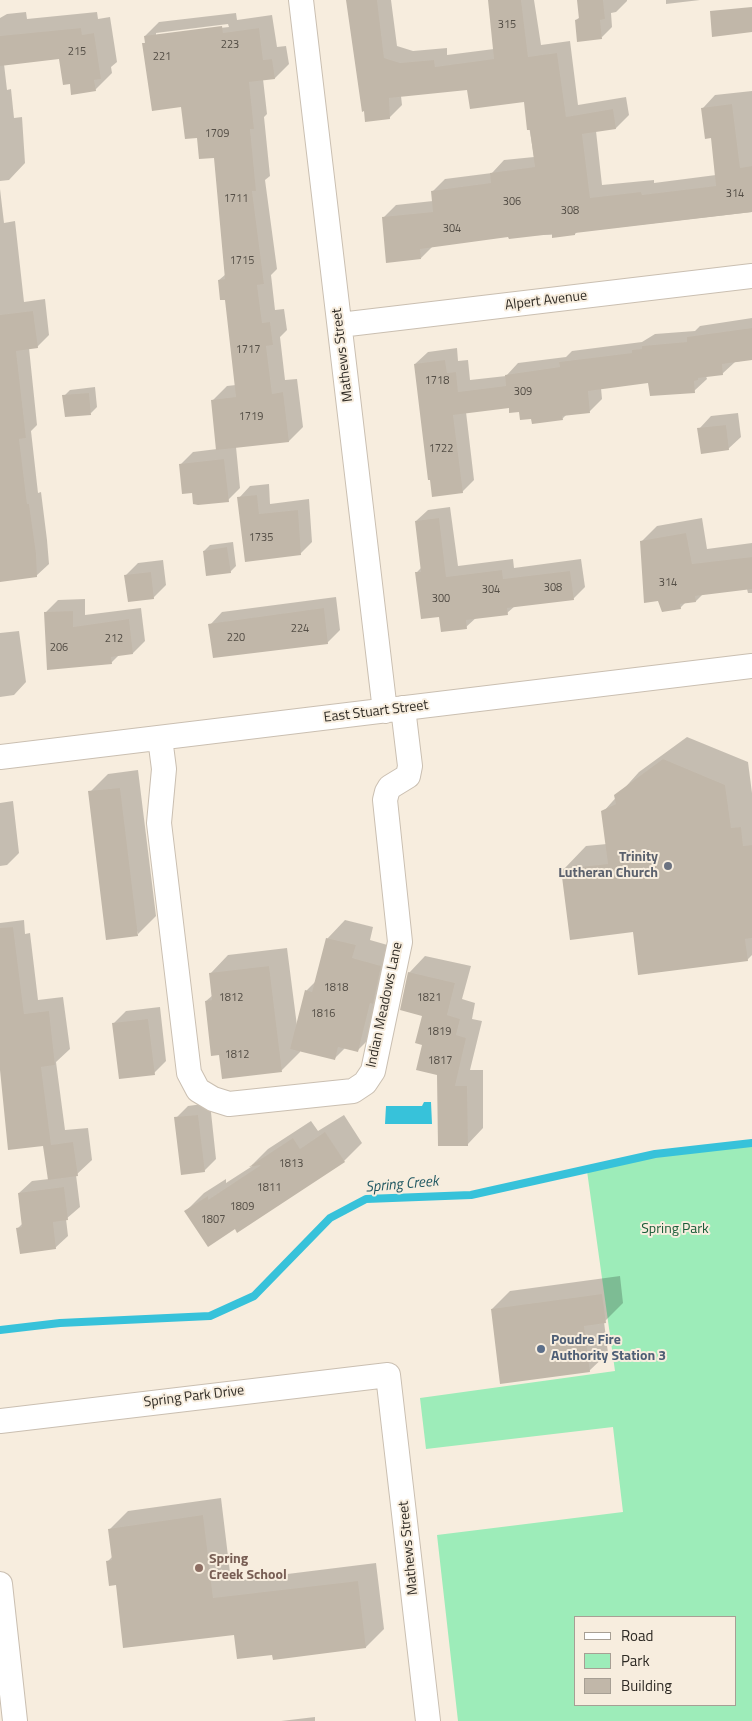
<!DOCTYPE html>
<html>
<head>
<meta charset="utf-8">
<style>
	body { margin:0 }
	#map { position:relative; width:752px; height:1721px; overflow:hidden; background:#f7edde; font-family:"Titillium Web",sans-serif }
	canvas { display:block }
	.legend { position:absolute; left:574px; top:1616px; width:162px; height:90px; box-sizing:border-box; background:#f7edde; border:1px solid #a79f94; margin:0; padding:6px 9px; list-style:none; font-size:15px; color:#2f2b25 }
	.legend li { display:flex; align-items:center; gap:10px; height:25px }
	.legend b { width:25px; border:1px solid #a79f94 }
</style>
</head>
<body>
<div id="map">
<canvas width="752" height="1721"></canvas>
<ul class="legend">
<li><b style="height:6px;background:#fff"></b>Road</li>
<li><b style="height:14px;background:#9decb9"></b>Park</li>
<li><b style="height:14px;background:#c1b7a9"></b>Building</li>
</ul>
</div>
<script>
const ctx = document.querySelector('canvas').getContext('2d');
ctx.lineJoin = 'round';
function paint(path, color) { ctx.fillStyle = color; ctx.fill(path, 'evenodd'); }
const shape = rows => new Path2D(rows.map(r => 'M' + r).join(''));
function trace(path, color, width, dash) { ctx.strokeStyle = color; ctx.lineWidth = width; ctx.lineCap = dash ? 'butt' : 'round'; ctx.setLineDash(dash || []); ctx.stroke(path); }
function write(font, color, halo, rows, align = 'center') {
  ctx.font = font + ' "Titillium Web",sans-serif'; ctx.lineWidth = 4; ctx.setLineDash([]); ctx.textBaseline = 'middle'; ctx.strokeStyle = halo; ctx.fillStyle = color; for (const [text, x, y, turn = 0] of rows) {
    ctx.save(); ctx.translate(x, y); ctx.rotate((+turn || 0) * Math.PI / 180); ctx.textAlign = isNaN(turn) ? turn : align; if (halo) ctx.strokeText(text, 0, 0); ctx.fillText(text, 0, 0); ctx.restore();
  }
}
const green = shape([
	[752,1144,752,1721,458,1721,437,1535,623,1512,613,1427,426,1449,420,1398,615,1371,587,1171,655,1153],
	[736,1617,736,1705,576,1705,576,1617]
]);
const water = shape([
	[424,1102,431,1102,432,1124,385,1124,386,1106,422,1106]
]);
const shadow = shape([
	[348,0,391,0,397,46,413,51,447,48,447,55,494,49,489,0,534,0,541,45,570,41,578,105,626,97,629,115,616,128,596,131,602,185,654,180,654,183,716,175,712,136,703,108,715,95,752,91,752,212,577,232,575,234,509,236,433,246,421,258,383,218,396,205,433,201,432,192,445,179,492,173,504,160,534,157,525,101,468,89,401,96,402,105,389,118],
	[578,0,627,0,627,1,616,12,611,13,612,27,602,37,576,20,580,17],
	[666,0,700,0,666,4],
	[26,12,27,19,97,12,98,19,110,17,117,62,111,67,112,73,95,90,71,82,60,58,4,64,7,90,11,89,14,118,22,117,25,163,9,180,0,181,0,18,7,14],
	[236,13,237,20,272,15,277,47,286,46,289,64,275,78,263,79,267,114,264,117,270,176,265,180,277,269,271,275,275,310,284,309,287,330,280,337,285,380,297,379,303,427,289,441,236,447,240,488,228,500,193,492,181,464,193,452,217,449,213,400,227,386,236,385,226,298,219,280,226,274,215,157,198,137,182,105,143,44,146,42,145,36,159,22],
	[228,24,229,27,156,35,156,33],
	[0,189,4,223,15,221,24,302,45,299,49,335,37,347,29,348,37,425,31,431,38,493,41,492,47,540,49,564,36,576,0,571],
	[752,318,752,359,735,362,722,374,706,376,707,379,694,391,649,382,601,388,602,399,590,411,567,414,562,419,532,418,510,406,466,412,474,480,462,492,415,364,428,352,457,348,458,361,468,360,470,380,506,376,518,363,566,357,572,351,642,342,655,334,695,331,700,326],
	[95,387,97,407,91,413,64,396,70,390],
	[738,413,741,437,728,449,699,429,711,416],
	[269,484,270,504,309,499,312,542,300,554,239,498,250,486],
	[450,507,458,566,513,559,514,568,581,559,585,587,573,599,515,606,507,613,477,617,466,627,440,615,416,573,422,567,416,521,428,510],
	[702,518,707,549,752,543,752,593,748,593,747,589,703,594,696,601,686,602,680,608,641,542,657,526],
	[233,542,236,566,230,572,204,551,210,545],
	[163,560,166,585,153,598,126,575,138,563],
	[336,597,340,630,327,643,210,625,222,612],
	[85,599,85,615,141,608,145,641,133,653,119,655,111,663,45,613,58,600],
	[19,631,26,682,14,695,0,697,0,633],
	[687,737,748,762,752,793,752,955,747,960,634,931,563,870,586,846,607,844,603,812,639,772],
	[138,770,156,916,138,934,90,792,108,774],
	[13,801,19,853,7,865,0,866,0,803],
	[24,920,25,934,30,933,38,1000,63,997,70,1049,56,1062,65,1130,88,1128,92,1160,76,1175,80,1207,66,1219,68,1236,55,1248,18,1228,23,1223,19,1193,32,1181,49,1179,44,1144,0,1066,0,923],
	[345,920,373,927,370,940,398,948,376,1032,358,1050,346,1047,335,1058,300,1050,300,1052,282,1070,223,1078,220,1054,206,1001,213,995,210,974,228,955,287,948,297,1026,306,991,316,981,327,939],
	[425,956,471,966,462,999,475,1003,472,1019,482,1021,470,1070,483,1070,483,1128,467,1145,438,1074,423,1044,423,1015,409,973],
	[160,1007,166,1061,154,1073,113,1024,126,1011],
	[210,1103,216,1159,204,1171,176,1118,188,1106],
	[344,1115,362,1143,344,1161,235,1227,186,1211,204,1193,226,1179,226,1183,254,1165,252,1165,268,1149,311,1121,318,1131],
	[620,1276,623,1303,604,1322,608,1353,589,1371,492,1309,510,1291],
	[221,1498,231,1581,376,1563,384,1629,366,1647,274,1658,273,1654,235,1634,117,1584,107,1562,113,1556,110,1529,128,1511],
	[315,1717,315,1721,281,1721]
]);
const stream = shape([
	[0,1330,60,1323,210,1316,254,1296,330,1218,366,1199,471,1195,655,1154,752,1143]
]);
const building = shape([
	[346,0,377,0,384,58,400,63,434,60,435,67,494,59,488,0,521,0,528,57,557,53,566,117,613,109,616,129,582,134,590,198,641,192,642,195,716,186,711,138,705,139,701,108,732,104,740,168,752,166,752,212,575,233,575,235,552,238,552,234,509,239,508,237,420,249,421,259,386,263,382,217,433,212,431,191,491,183,490,173,535,167,530,130,527,130,524,102,470,109,467,90,389,98,390,119,365,122,364,111,362,112],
	[577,0,603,0,605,19,600,20,602,39,577,42,575,20,579,19],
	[752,7,752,32,712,37,710,11],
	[222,26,223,33,259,28,263,60,272,59,275,79,249,82,254,129,250,129,256,191,252,191,264,284,257,285,262,323,270,322,273,345,266,346,272,394,283,392,289,442,216,450,211,400,236,397,225,300,220,300,218,280,225,279,214,158,199,159,197,138,185,139,181,107,152,111,142,43,145,43,144,36],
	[81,28,82,35,94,33,101,79,94,80,96,91,71,95,70,84,63,85,59,59,0,66,0,36],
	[33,311,38,348,16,351,26,438,19,439,27,504,29,504,36,553,37,577,0,582,0,315],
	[752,328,752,360,722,364,723,375,698,378,698,380,694,381,695,393,650,396,648,383,588,391,590,413,562,416,563,420,532,424,531,419,520,420,519,412,509,413,509,408,453,415,463,493,432,497,430,480,428,480,414,364,445,360,447,373,456,372,458,392,506,386,505,375,560,367,559,362,632,353,632,350,642,349,642,346,687,342,687,337],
	[89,393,91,415,65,417,62,395],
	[726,425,729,450,701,454,697,428],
	[224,459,229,502,198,505,193,504,192,493,182,494,179,464],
	[257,495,259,514,298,510,301,555,245,562,237,497],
	[439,518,446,577,502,570,503,579,570,571,574,600,507,608,508,615,466,620,467,629,441,632,439,617,421,619,415,572,421,572,415,521],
	[686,533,692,564,752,557,752,589,695,596,696,602,680,604,681,609,662,612,658,601,644,603,640,541],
	[227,547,231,573,206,576,203,551],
	[151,572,154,599,128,602,124,575],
	[324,608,328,644,213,658,208,624],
	[73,611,73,627,129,619,133,654,111,657,112,664,47,670,44,612],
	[663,759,725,785,731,828,741,827,743,846,752,845,752,938,745,939,748,961,638,975,633,932,570,940,561,869,608,864,601,811,616,804,614,795],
	[120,788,138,936,106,940,88,791],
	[13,927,24,1014,49,1011,55,1065,41,1067,51,1145,73,1142,78,1176,48,1180,43,1146,8,1150,0,1070,0,928],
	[326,938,356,945,352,958,381,966,373,1004,370,1003,358,1052,338,1047,335,1060,290,1049,305,990,312,992],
	[269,966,282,1072,222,1079,219,1055,211,1056,205,1001,212,1000,209,973],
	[408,972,455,983,447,1015,460,1019,456,1035,466,1038,455,1086,467,1086,468,1146,438,1146,437,1075,416,1070,422,1045,415,1043,422,1016,400,1010],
	[148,1019,155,1075,119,1079,112,1023],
	[198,1115,205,1172,181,1175,174,1117],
	[325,1132,345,1162,237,1233,235,1229,208,1247,184,1211,208,1196,208,1200,261,1165,249,1167,293,1138,300,1149],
	[64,1187,68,1220,53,1222,56,1249,20,1254,16,1228,22,1227,18,1193],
	[602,1294,606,1323,584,1326,590,1372,500,1384,491,1309],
	[203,1515,213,1598,358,1581,366,1648,273,1660,272,1655,237,1659,234,1635,123,1648,116,1585,109,1586,106,1561,112,1560,108,1529]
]);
const minor = shape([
	[301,0,385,711],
	[340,325,752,276],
	[160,738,164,769,159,823,189,1073,198,1090,213,1099,229,1104,353,1091,365,1083,373,1071,400,942,385,800,387,792,390,787,408,776,410,766,403,708],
	[0,757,752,666],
	[0,1421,388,1375,428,1721],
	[0,1584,15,1721]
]);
const markers = [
	[668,866,5,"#6b7280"],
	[541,1349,5,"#5c6f8a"],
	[199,1568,5,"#8d6e63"]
];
const numberNames = [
	["315",507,25],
	["223",230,45],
	["215",77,52],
	["221",162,57],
	["1709",217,134],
	["314",735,194],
	["1711",236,199],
	["306",512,202],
	["308",570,211],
	["304",452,229],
	["1715",242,261],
	["1717",248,350],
	["1718",437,381],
	["309",523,392],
	["1719",251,417],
	["1722",441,449],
	["1735",261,538],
	["314",668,583],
	["308",553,588],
	["304",491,590],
	["300",441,599],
	["224",300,629],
	["220",236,638],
	["212",114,639],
	["206",59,648],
	["1818",336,988],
	["1812",231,998],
	["1821",429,998],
	["1816",323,1014],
	["1819",439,1032],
	["1812",237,1055],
	["1817",440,1061],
	["1813",291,1164],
	["1811",269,1188],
	["1809",242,1207],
	["1807",213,1220]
];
const streetNames = [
	["Alpert Avenue",546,301,-7],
	["Mathews Street",343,355,-97],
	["East Stuart Street",376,712,-7],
	["Indian Meadows Lane",385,1005,-78],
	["Spring Park Drive",194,1397,-7],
	["Mathews Street",409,1548,-96]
];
const worshipNames = [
	["Trinity",658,858],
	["Lutheran Church",658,874]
];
const parkNames = [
	["Spring Park",675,1230]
];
const serviceNames = [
	["Poudre Fire",551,1341],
	["Authority Station 3",551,1357]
];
const educationNames = [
	["Spring",209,1560],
	["Creek School",209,1576]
];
const waterNames = [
	["Spring Creek",402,1185,-5]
];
paint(green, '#9decb9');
paint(water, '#37c2da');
paint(shadow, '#0003');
trace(stream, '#37c2da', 8);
paint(building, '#c1b7a9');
trace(minor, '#cabfb1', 26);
trace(minor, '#fff', 24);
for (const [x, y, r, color] of markers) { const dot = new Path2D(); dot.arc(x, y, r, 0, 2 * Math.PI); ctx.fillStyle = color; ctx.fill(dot); trace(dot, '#f7edde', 2); }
write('11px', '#544e46', null, numberNames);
write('14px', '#2f2b25', '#f7edde', streetNames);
write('bold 14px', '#5b616d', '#f7edde', worshipNames, 'right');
write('14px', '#195b37', '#f7edde', parkNames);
write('bold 14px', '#4e5e75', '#f7edde', serviceNames, 'left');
write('bold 14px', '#785e54', '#f7edde', educationNames, 'left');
write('italic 15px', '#225963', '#f7edde', waterNames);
</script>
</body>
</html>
